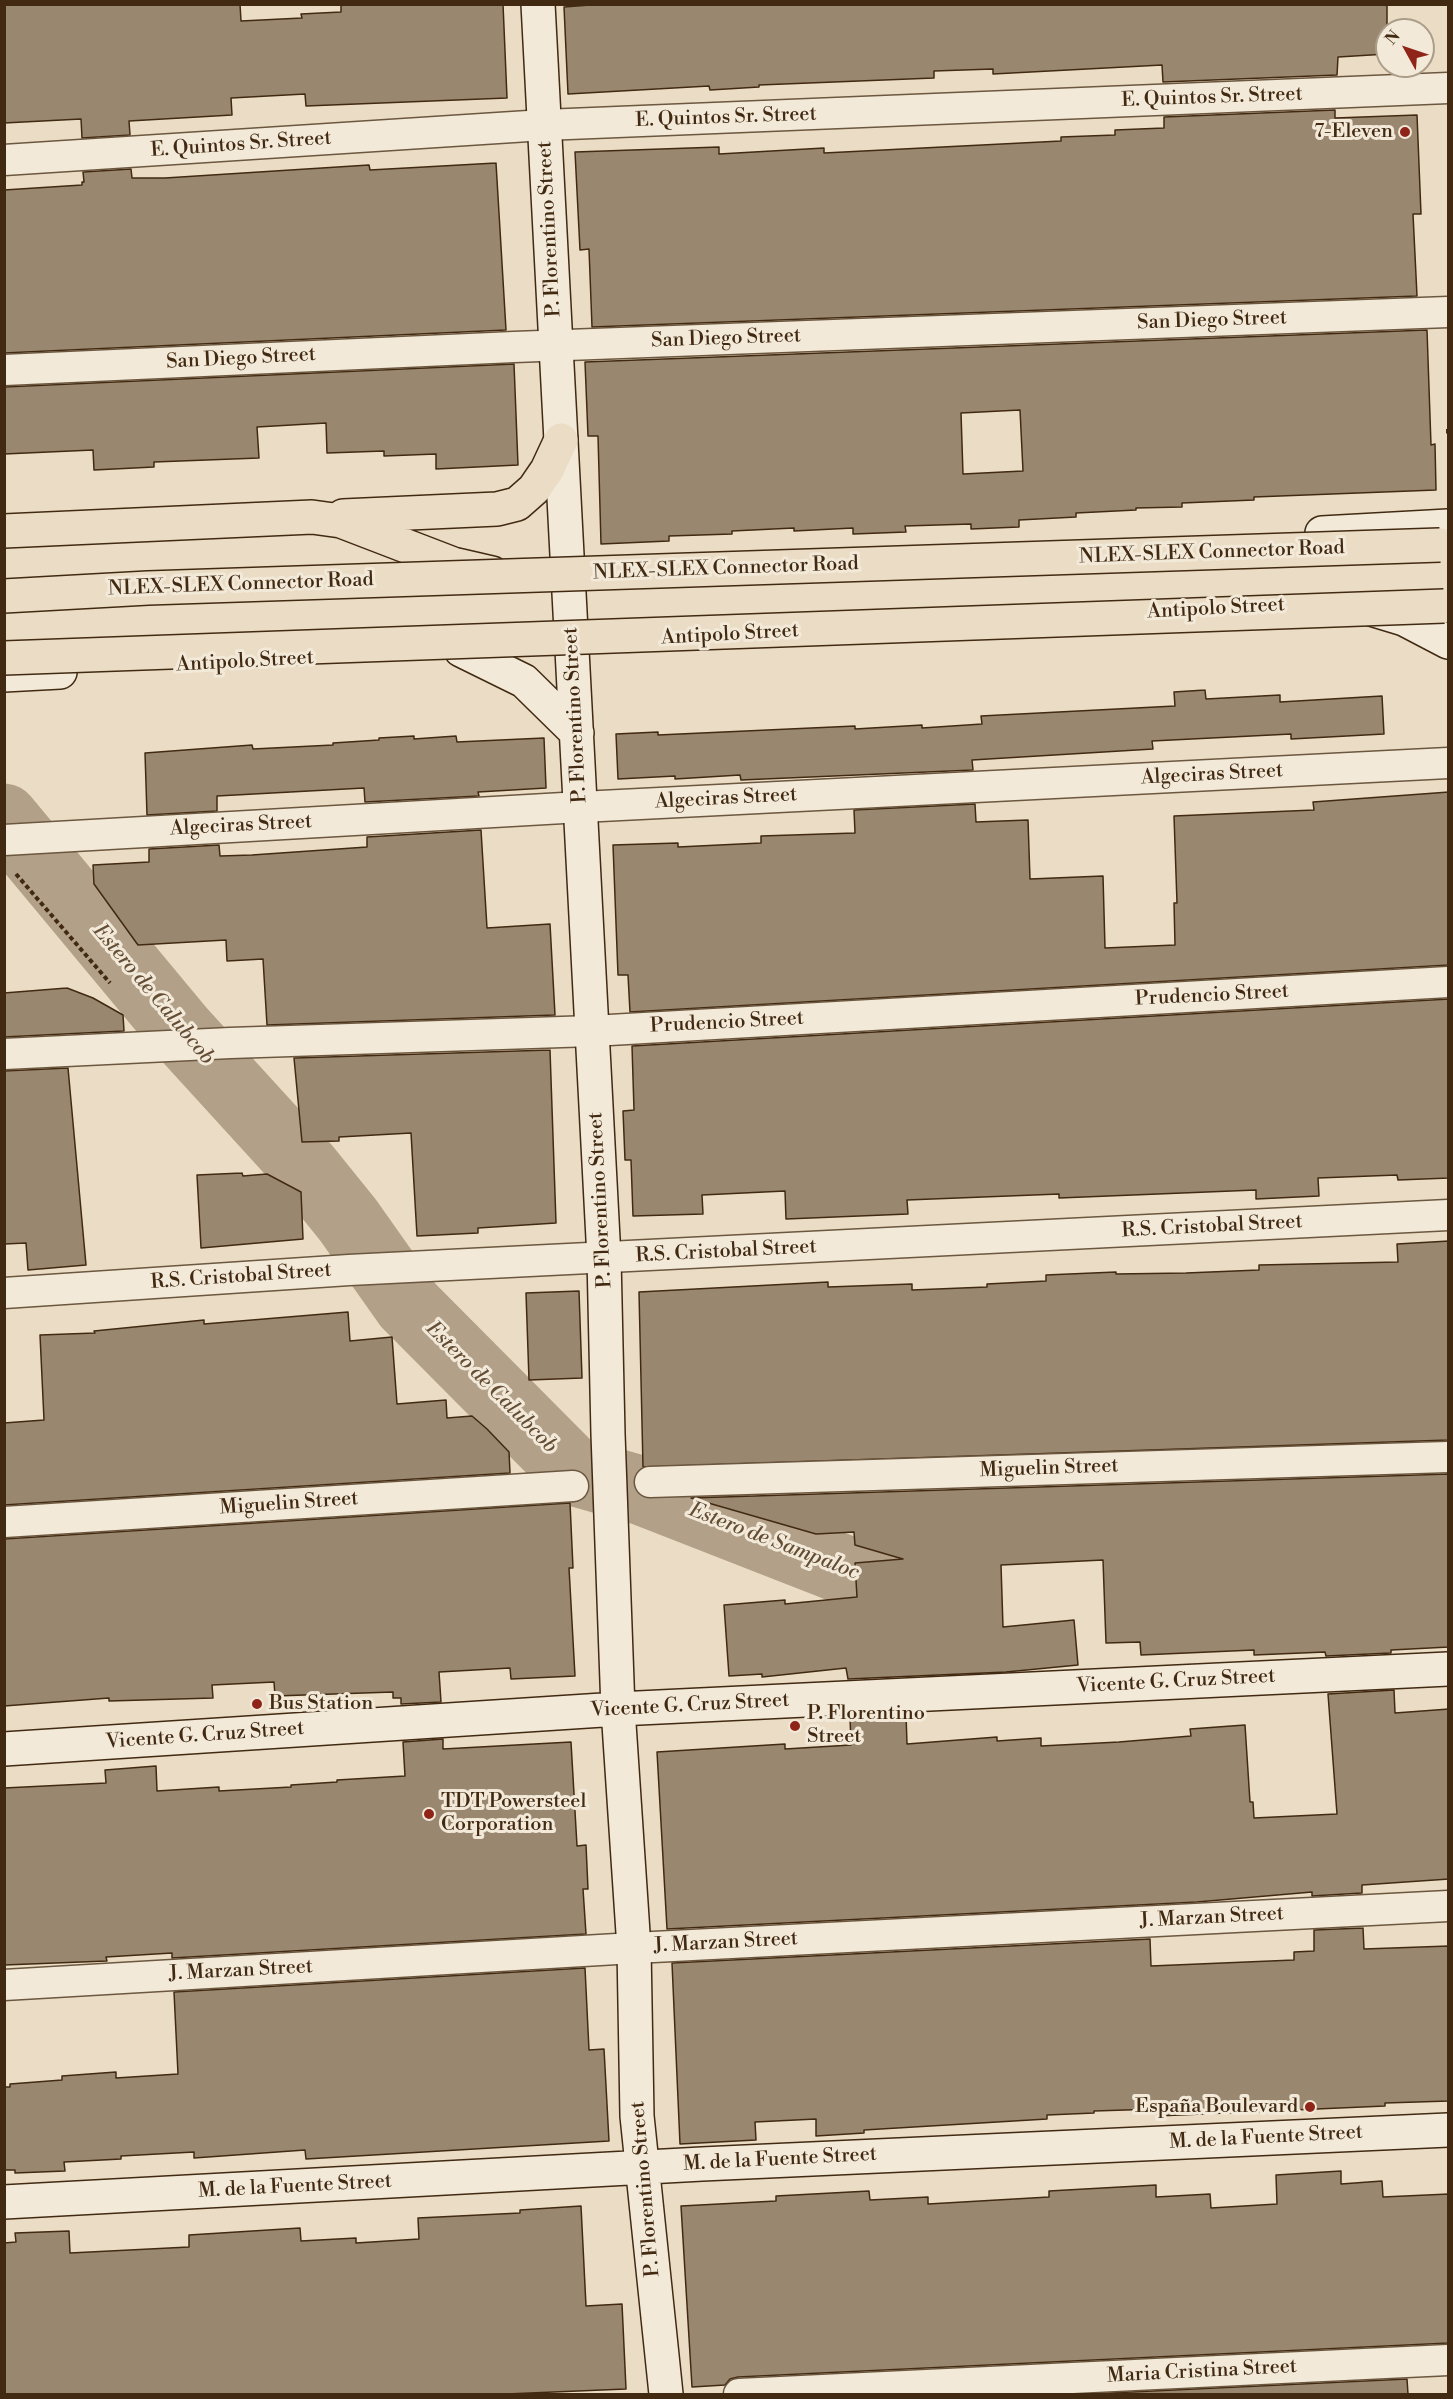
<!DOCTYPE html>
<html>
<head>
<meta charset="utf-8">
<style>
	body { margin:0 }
	#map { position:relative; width:1453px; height:2399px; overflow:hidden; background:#ebddc5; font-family:"Libre Bodoni",serif }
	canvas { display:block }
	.frame { position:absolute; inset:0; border:6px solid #422a12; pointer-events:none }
	.north { position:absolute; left:1375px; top:18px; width:60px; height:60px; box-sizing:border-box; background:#f2e9d9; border:2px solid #ac9d89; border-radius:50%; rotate:310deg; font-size:16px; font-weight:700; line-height:24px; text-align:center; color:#422a12 }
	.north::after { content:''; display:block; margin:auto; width:21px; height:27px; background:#8f2418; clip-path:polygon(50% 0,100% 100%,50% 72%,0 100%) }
</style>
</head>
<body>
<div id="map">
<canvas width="1453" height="2399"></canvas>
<div class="frame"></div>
<div class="north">N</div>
</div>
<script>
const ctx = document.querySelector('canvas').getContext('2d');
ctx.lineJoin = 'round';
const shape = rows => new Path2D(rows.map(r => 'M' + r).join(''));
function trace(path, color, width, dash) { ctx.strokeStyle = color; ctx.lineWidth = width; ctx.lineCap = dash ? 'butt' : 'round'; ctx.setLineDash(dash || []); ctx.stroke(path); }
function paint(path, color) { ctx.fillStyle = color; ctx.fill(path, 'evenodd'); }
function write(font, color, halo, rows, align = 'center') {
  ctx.font = font + ' "Libre Bodoni",serif'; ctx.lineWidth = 6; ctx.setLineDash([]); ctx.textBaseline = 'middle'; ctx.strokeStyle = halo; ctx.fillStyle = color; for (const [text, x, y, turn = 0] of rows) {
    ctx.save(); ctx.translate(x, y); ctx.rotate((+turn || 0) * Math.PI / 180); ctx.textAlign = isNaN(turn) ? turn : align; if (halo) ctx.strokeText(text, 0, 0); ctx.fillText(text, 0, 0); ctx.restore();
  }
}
const river = shape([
	[4,818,181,1031,306,1168,348,1220,408,1305,573,1471,643,1491,945,1609]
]);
const building = shape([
	[4,4,240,4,241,21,302,18,301,14,341,12,341,4,503,4,507,98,306,106,305,94,231,98,232,115,129,121,130,135,82,138,81,119,4,123,4,4],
	[603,4,1387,4,1387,54,1338,57,1337,75,1163,82,1162,65,993,74,993,69,934,71,934,78,759,85,759,87,710,90,709,86,568,94,564,7,603,4],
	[1335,110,1335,118,1417,115,1421,214,1413,214,1417,296,592,327,589,249,580,250,575,152,719,147,719,154,824,148,824,153,1061,141,1061,137,1115,135,1115,130,1164,128,1164,117,1335,110],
	[496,163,506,330,4,353,4,190,82,185,82,182,84,182,83,172,131,169,132,178,165,178,369,165,370,170,496,163],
	[1427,330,1431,445,1435,444,1436,490,1254,497,1254,500,1182,503,1182,507,1136,508,1136,510,1076,513,1076,517,1019,520,1019,527,971,529,971,524,905,526,906,532,853,534,853,528,794,531,794,528,732,531,732,534,669,536,669,541,601,544,598,436,588,436,585,362,1427,330],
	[1020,410,1023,471,963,474,961,413,1020,410],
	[514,364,518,465,436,469,436,454,384,456,384,451,327,453,326,423,257,427,259,458,154,462,154,467,94,470,93,450,4,454,4,387,514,364],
	[1205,690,1206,699,1280,695,1280,702,1382,696,1384,734,1291,739,1291,734,1152,741,1153,749,972,760,973,770,741,780,740,775,675,779,675,776,618,779,616,734,658,732,658,735,855,726,855,729,922,725,922,728,982,724,981,716,1175,706,1174,692,1205,690],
	[414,736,414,739,456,736,457,742,544,738,546,788,478,792,479,796,365,802,364,788,217,796,217,811,147,815,145,753,252,745,253,749,333,745,333,743,379,740,379,738,414,736],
	[1449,792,1449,965,630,1012,628,975,618,975,613,845,678,843,678,847,761,843,761,836,855,833,854,810,975,804,976,822,1028,820,1030,879,1103,876,1105,948,1175,945,1174,903,1177,903,1174,816,1314,810,1313,802,1449,792],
	[481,830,487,928,550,924,555,1015,267,1025,263,959,227,961,226,940,138,945,94,884,93,865,149,862,149,849,219,845,220,856,252,855,367,847,367,837,481,830],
	[67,988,93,998,123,1015,124,1031,4,1037,4,993,67,988],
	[1449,999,1449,1178,1398,1180,1397,1175,1318,1178,1319,1196,1256,1199,1256,1190,1059,1198,1059,1194,907,1200,908,1214,786,1219,785,1191,702,1195,703,1214,633,1216,631,1160,625,1160,623,1111,634,1110,632,1046,1449,999],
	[550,1050,556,1223,478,1228,478,1233,417,1236,411,1133,339,1137,339,1141,302,1142,294,1058,550,1050],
	[68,1068,86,1265,28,1270,26,1243,4,1244,4,1071,68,1068],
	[242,1173,243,1176,267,1174,301,1192,303,1239,201,1248,197,1175,242,1173],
	[1449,1241,1449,1440,643,1467,639,1292,828,1282,828,1287,912,1284,912,1290,987,1287,987,1284,1046,1281,1046,1275,1116,1272,1116,1274,1186,1273,1259,1270,1259,1265,1398,1262,1397,1244,1449,1241],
	[579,1291,582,1378,529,1380,526,1293,579,1291],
	[348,1312,350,1341,392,1337,397,1404,446,1400,447,1418,472,1416,487,1429,509,1452,510,1473,4,1505,4,1423,44,1420,40,1335,95,1333,94,1331,204,1320,204,1324,348,1312],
	[1449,1474,1449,1647,1391,1650,1391,1653,1326,1656,1325,1652,1254,1655,1254,1650,1141,1655,1140,1642,1106,1643,1103,1560,1001,1565,1003,1627,1074,1620,1078,1665,1006,1672,848,1679,846,1668,762,1677,762,1674,729,1676,724,1605,785,1600,785,1604,857,1597,855,1563,903,1559,855,1545,854,1532,816,1534,691,1498,1449,1474],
	[570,1503,573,1568,569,1568,575,1676,511,1679,510,1668,439,1672,441,1702,401,1704,401,1698,393,1698,393,1692,275,1696,274,1682,212,1685,213,1698,109,1701,109,1698,4,1706,4,1539,570,1503],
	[1394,1690,1395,1713,1449,1709,1449,1879,1362,1885,1362,1893,1312,1896,1312,1892,1197,1902,667,1929,657,1752,785,1744,785,1749,851,1745,850,1717,906,1714,907,1744,997,1737,997,1741,1041,1738,1041,1746,1119,1742,1191,1736,1190,1729,1245,1725,1250,1802,1253,1802,1254,1818,1337,1814,1328,1694,1394,1690],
	[443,1739,443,1749,571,1742,577,1846,586,1845,588,1889,583,1889,586,1934,172,1958,172,1953,106,1957,107,1961,4,1965,4,1788,106,1783,105,1770,156,1766,157,1791,219,1787,219,1791,291,1787,291,1785,337,1782,337,1780,405,1776,403,1742,443,1739],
	[1363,1928,1364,1949,1449,1946,1449,2101,1385,2103,1385,2106,1157,2116,1157,2109,1094,2111,1094,2113,1047,2115,1047,2119,864,2130,864,2133,816,2136,816,2119,755,2122,756,2140,680,2144,672,1963,1150,1939,1151,1966,1294,1960,1294,1952,1314,1951,1314,1930,1363,1928],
	[585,1968,589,2050,604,2049,609,2141,306,2159,305,2150,194,2158,194,2152,121,2156,121,2159,64,2162,65,2171,15,2173,15,2170,4,2170,4,2087,10,2087,10,2084,62,2080,62,2076,116,2072,116,2078,178,2074,174,1992,585,1968],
	[1341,2171,1341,2184,1382,2181,1383,2197,1449,2194,1449,2343,738,2377,730,2379,725,2385,692,2387,681,2206,776,2201,776,2196,869,2191,870,2200,928,2197,928,2204,1049,2197,1049,2191,1156,2185,1156,2197,1210,2194,1211,2208,1277,2204,1276,2175,1341,2171],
	[581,2206,586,2306,622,2304,626,2389,506,2394,4,2394,4,2243,16,2242,15,2233,69,2231,70,2253,189,2247,189,2235,300,2228,301,2241,356,2238,356,2243,419,2239,418,2218,520,2213,520,2210,581,2206],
	[1407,2379,1408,2394,1089,2394,1407,2379]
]);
const path = shape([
	[1448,429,1448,436],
	[16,874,110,983]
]);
const street = shape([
	[4,160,544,125,1448,88],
	[4,370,514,347,1448,312],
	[4,840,581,807,1448,763],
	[4,1054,230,1043,592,1031,1448,982],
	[4,1293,349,1270,1448,1215],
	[650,1482,1448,1457],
	[4,1522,573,1486],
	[4,1985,634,1948,1448,1906],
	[739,2394,1448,2360]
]);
const secondary = shape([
	[538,4,604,1258,608,1434,618,1709,634,1948,637,2116,666,2394],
	[1322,533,1448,526],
	[1371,609,1404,619,1448,642],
	[461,650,524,681,577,733],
	[4,675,60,672],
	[4,1749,618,1709,1448,1669],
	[4,2202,702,2164,1448,2130]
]);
const highway = shape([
	[343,516,497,509,517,504,534,489,547,470,561,440],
	[4,531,312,517,341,521,453,564,492,573]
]);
const highwayBridge = shape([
	[4,596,148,588,1440,545],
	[4,658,1444,606]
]);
const markers = [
	[1405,132,6,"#8f2418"],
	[257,1704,6,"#8f2418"],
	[795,1726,6,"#8f2418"],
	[429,1814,6,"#8f2418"],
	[1310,2107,6,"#8f2418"]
];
const streetNames = [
	["E. Quintos Sr. Street",1212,98,-2],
	["E. Quintos Sr. Street",726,118,-2],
	["E. Quintos Sr. Street",241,145,-4],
	["P. Florentino Street",550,229,-93],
	["San Diego Street",1212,321,-2],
	["San Diego Street",726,339,-2],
	["San Diego Street",241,359,-3],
	["NLEX-SLEX Connector Road",1212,553,-2],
	["NLEX-SLEX Connector Road",726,569,-2],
	["NLEX-SLEX Connector Road",241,585,-2],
	["Antipolo Street",1216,609,-3],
	["Antipolo Street",730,635,-3],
	["Antipolo Street",245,662,-3],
	["P. Florentino Street",576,715,-93],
	["Algeciras Street",1212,775,-3],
	["Algeciras Street",726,799,-3],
	["Algeciras Street",241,826,-3],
	["Prudencio Street",1212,996,-3],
	["Prudencio Street",727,1023,-3],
	["P. Florentino Street",601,1200,-93],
	["R.S. Cristobal Street",1212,1227,-3],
	["R.S. Cristobal Street",726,1252,-3],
	["R.S. Cristobal Street",241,1277,-4],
	["Miguelin Street",1049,1469,-2],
	["Miguelin Street",289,1504,-4],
	["Vicente G. Cruz Street",1176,1682,-3],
	["Vicente G. Cruz Street",690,1706,-3],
	["Vicente G. Cruz Street",205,1736,-4],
	["J. Marzan Street",1212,1918,-3],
	["J. Marzan Street",726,1943,-3],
	["J. Marzan Street",241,1971,-3],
	["M. de la Fuente Street",1266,2138,-3],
	["M. de la Fuente Street",780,2160,-3],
	["M. de la Fuente Street",295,2187,-3],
	["P. Florentino Street",646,2189,-95],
	["Maria Cristina Street",1202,2372,-3]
];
const poiNames = [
	["7-Eleven",1393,132,"right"],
	["Bus Station",269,1704],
	["P. Florentino",807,1714],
	["Street",807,1737],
	["TDT Powersteel",441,1802],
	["Corporation",441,1825],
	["España Boulevard",1298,2107,"right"]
];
const waterNames = [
	["Estero de Calubcob",153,995,50],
	["Estero de Calubcob",491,1388,45],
	["Estero de Sampaloc",774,1542,21]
];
trace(river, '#b2a088', 69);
paint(building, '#9a876f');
trace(building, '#422a12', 1.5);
trace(street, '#6c573f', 33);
trace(secondary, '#422a12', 36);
trace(highway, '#422a12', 36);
trace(path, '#422a12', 4, [4.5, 3]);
trace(street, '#f2e9d9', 30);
trace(secondary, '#f2e9d9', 33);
trace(highway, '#ebddc5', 33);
trace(highwayBridge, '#422a12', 36, []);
trace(highwayBridge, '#ebddc5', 33);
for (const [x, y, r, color] of markers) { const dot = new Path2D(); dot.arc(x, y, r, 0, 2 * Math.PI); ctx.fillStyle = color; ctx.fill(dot); trace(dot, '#f2e9d9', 2); }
write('20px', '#422a12', '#f2e9d9', streetNames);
write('20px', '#422a12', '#f2e9d9', poiNames, 'left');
write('italic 21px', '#644d35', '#f2e9d9', waterNames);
</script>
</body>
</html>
